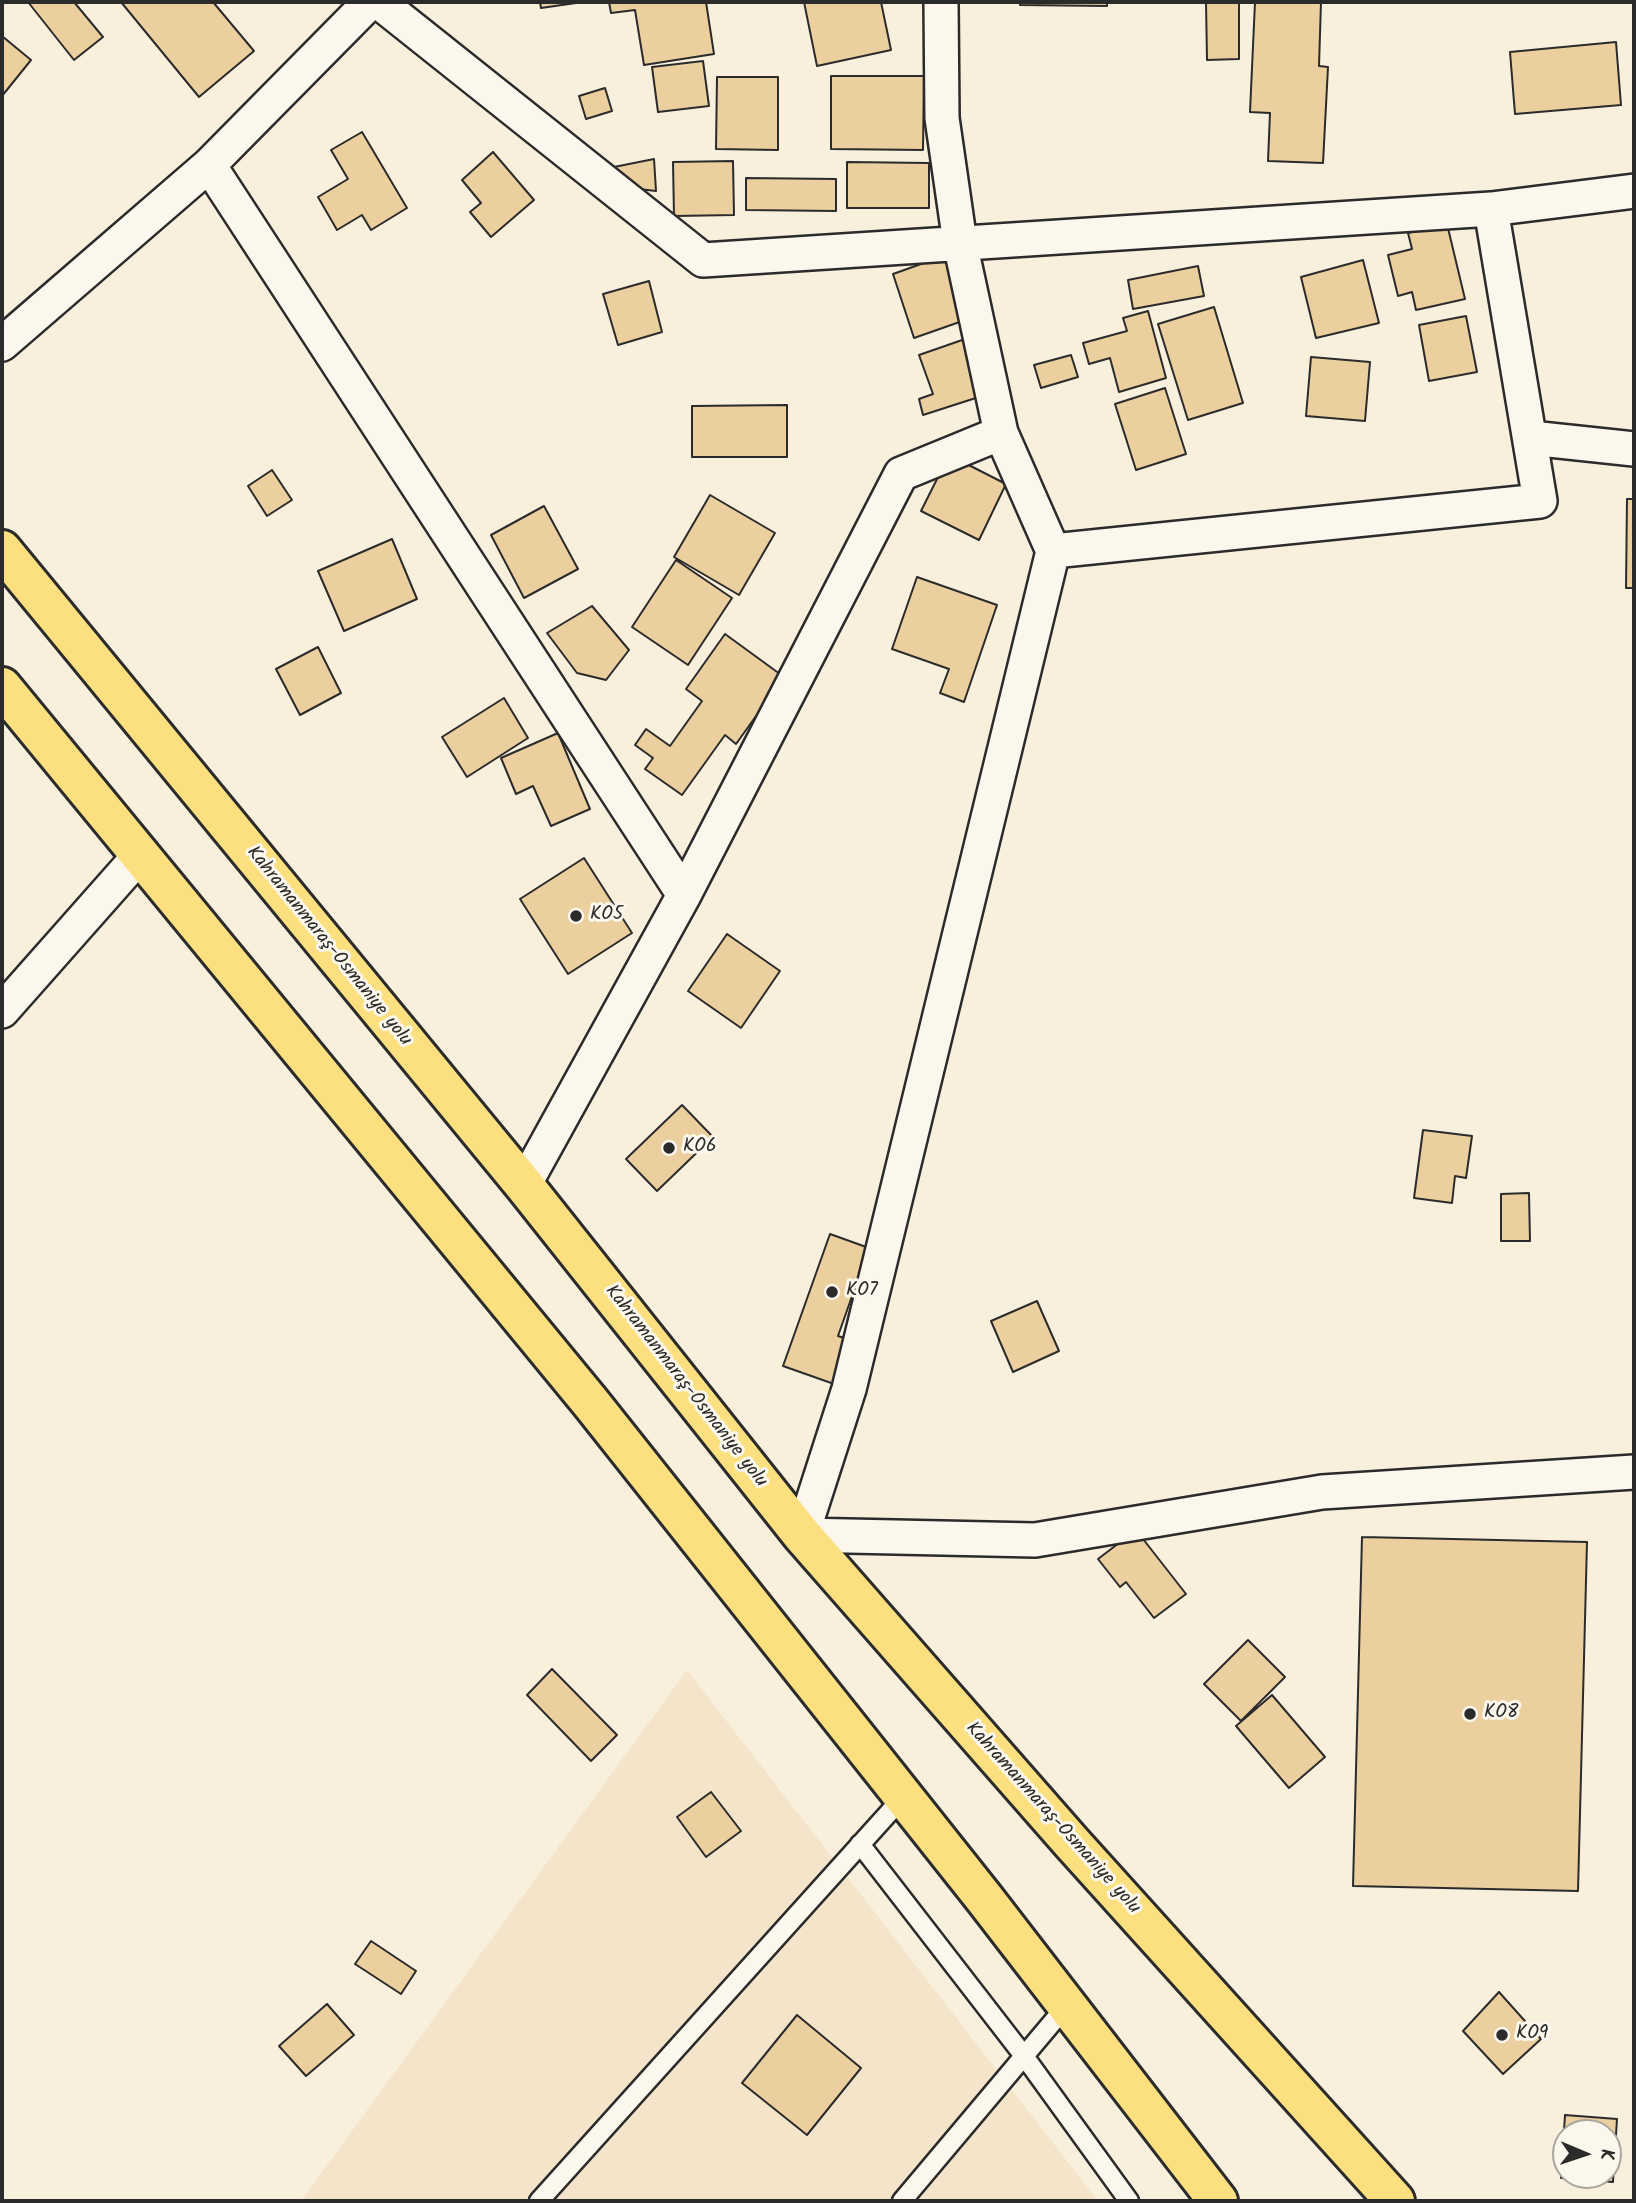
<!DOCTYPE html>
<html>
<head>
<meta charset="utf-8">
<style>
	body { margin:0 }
	#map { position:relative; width:1636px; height:2203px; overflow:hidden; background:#f8efdd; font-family:Kalam,sans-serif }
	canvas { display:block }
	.frame { position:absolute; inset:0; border:4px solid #2b2b2b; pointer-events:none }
	.north { position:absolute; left:1552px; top:2119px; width:70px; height:70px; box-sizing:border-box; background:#fbf7ec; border:2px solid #a8a59f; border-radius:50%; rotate:92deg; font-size:19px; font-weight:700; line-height:28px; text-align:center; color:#2b2b2b }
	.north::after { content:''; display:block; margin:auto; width:24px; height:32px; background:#2b2b2b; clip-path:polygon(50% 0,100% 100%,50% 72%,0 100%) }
</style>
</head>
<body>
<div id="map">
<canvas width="1636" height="2203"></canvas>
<div class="frame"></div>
<div class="north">K</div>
</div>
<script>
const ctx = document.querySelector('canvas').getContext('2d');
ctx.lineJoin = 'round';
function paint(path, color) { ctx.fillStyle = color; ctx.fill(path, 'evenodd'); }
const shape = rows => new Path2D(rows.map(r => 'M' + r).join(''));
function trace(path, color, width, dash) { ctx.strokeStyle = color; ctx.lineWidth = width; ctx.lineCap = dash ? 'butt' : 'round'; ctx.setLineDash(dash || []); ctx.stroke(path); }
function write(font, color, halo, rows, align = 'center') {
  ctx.font = font + ' Kalam,sans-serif'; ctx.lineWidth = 6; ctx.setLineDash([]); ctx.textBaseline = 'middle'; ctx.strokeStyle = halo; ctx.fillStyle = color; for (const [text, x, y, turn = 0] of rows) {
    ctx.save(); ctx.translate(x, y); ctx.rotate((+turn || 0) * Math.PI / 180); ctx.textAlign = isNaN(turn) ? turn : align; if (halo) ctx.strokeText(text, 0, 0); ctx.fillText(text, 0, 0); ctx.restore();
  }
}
const built = shape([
	[687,1670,1098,2201,301,2201]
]);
const building = shape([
	[28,2,74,2,103,37,74,60,28,2],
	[121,2,213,2,254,51,199,97,121,2],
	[540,2,583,2,541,8,540,2],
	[609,2,706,2,714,54,644,65,635,10,611,13,609,2],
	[804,2,881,2,891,50,817,66,804,2],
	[1020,2,1107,2,1107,6,1020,5,1020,2],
	[1206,2,1239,2,1239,59,1207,60,1206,2],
	[1255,2,1321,2,1319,66,1328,67,1323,163,1268,161,1270,113,1250,112,1255,2],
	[2,36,31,60,2,96,2,36],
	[1616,42,1621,105,1515,114,1510,52,1616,42],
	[703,61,709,106,658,112,652,67,703,61],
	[831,76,924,76,923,150,831,149,831,76],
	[717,77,778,77,778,150,716,149,717,77],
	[605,88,612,111,586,119,579,96,605,88],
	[362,132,407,208,371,230,362,215,337,230,318,197,348,179,331,150,362,132],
	[493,152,534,200,491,237,470,212,481,203,462,180,493,152],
	[654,159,656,191,630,188,609,168,654,159],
	[733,161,734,215,674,216,673,162,733,161],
	[847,162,929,163,929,208,847,208,847,162],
	[746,178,836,179,836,211,746,210,746,178],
	[1447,224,1465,299,1416,310,1412,292,1398,296,1388,255,1412,249,1408,233,1447,224],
	[949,254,971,318,914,338,893,274,949,254],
	[1363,260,1379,323,1316,338,1301,277,1363,260],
	[1198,266,1204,296,1133,309,1128,280,1198,266],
	[649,281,662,332,618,345,603,294,649,281],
	[1214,307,1243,403,1188,420,1158,324,1214,307],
	[1148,311,1166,378,1119,392,1110,358,1089,364,1083,343,1127,331,1123,318,1148,311],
	[1466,316,1477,372,1429,381,1419,325,1466,316],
	[968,338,982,396,923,415,919,399,933,394,919,355,968,338],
	[1071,355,1078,377,1041,388,1034,365,1071,355],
	[1311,357,1370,362,1365,421,1306,416,1311,357],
	[1165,388,1186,454,1136,470,1115,404,1165,388],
	[787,405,787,457,692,457,692,406,787,405],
	[949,455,1006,484,979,540,921,511,949,455],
	[272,470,292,500,267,516,248,486,272,470],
	[710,495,775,533,739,595,674,557,710,495],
	[1627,499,1634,499,1634,588,1626,588,1627,499],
	[544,506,578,569,524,598,491,535,544,506],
	[392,539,417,599,344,631,318,571,392,539],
	[676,560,732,598,688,665,632,627,676,560],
	[917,577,997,605,964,702,940,693,949,669,892,649,917,577],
	[592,606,629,650,606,680,577,673,547,633,592,606],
	[725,634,784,677,736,744,725,735,682,795,645,769,653,758,635,745,646,729,670,746,702,701,686,689,725,634],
	[318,647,341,693,300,715,276,669,318,647],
	[504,698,528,738,467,777,442,737,504,698],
	[558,733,590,809,551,826,533,786,516,794,501,758,558,733],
	[584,858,632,933,568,974,520,899,584,858],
	[727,934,780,971,741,1028,688,991,727,934],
	[682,1105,713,1137,657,1191,626,1159,682,1105],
	[1423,1130,1472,1136,1466,1178,1455,1176,1452,1203,1414,1198,1423,1130],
	[1529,1193,1530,1241,1501,1241,1501,1194,1529,1193],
	[830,1234,869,1248,838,1336,850,1340,834,1384,783,1366,830,1234],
	[1037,1301,1059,1351,1013,1372,991,1321,1037,1301],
	[1136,1530,1186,1594,1154,1618,1126,1582,1120,1587,1098,1559,1136,1530],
	[1362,1537,1587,1542,1578,1891,1353,1886,1362,1537],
	[1248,1640,1285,1677,1241,1721,1204,1684,1248,1640],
	[552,1669,617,1735,591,1761,527,1695,552,1669],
	[1272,1695,1325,1757,1289,1788,1236,1726,1272,1695],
	[711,1792,741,1831,706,1857,677,1817,711,1792],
	[371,1941,416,1971,401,1994,355,1964,371,1941],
	[1499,1992,1541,2039,1503,2074,1463,2031,1499,1992],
	[327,2004,354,2035,306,2076,279,2046,327,2004],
	[797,2015,861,2068,807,2135,742,2083,797,2015],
	[1565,2115,1617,2119,1613,2182,1561,2178,1565,2115],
	[1566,2133,1608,2133,1608,2175,1566,2175,1566,2133]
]);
const lane = shape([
	[860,1844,1024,2056,1129,2201],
	[539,2201,904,1796],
	[902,2201,1067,2005]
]);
const street = shape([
	[379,2,703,260,1491,209,1634,191],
	[941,2,942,118,960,243,1001,433,1053,551],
	[209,165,684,895],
	[1491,209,1540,501,1053,551,849,1389,802,1535,1035,1540,1322,1492,1634,1472],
	[2,344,209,165,370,2],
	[1531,438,1634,449],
	[2,1011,140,855],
	[524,1185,684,895,901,474,1001,433]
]);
const highway = shape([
	[2,550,524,1185,802,1535,1072,1843,1395,2201],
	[2,687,591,1403,984,1898,1218,2201]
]);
const markers = [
	[576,916,7,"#2b2b2b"],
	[669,1148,7,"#2b2b2b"],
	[832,1292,7,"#2b2b2b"],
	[1470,1714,7,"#2b2b2b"],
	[1502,2035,7,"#2b2b2b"]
];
const poiNames = [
	["KO5",590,916],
	["KO6",683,1148],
	["KO7",846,1292],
	["KO8",1484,1714],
	["KO9",1516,2035]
];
const streetNames = [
	["Kahramanmaraş-Osmaniye yolu",328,947,51],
	["Kahramanmaraş-Osmaniye yolu",685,1387,52],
	["Kahramanmaraş-Osmaniye yolu",1052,1819,48]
];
paint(built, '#f4e5ca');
paint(building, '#ebcf9f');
trace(building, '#2b2b2b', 2);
trace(lane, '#2b2b2b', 23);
trace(street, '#2b2b2b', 38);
trace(highway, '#2b2b2b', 44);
trace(lane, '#fbf7ec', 18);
trace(street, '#fbf7ec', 33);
trace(highway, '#fce080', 38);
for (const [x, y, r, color] of markers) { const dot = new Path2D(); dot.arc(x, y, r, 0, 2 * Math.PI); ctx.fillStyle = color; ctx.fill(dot); trace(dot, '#fbf7ec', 2.5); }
write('19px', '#2b2b2b', '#fbf7ec', poiNames, 'left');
write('19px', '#2b2b2b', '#fbf7ec', streetNames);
</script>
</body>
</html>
